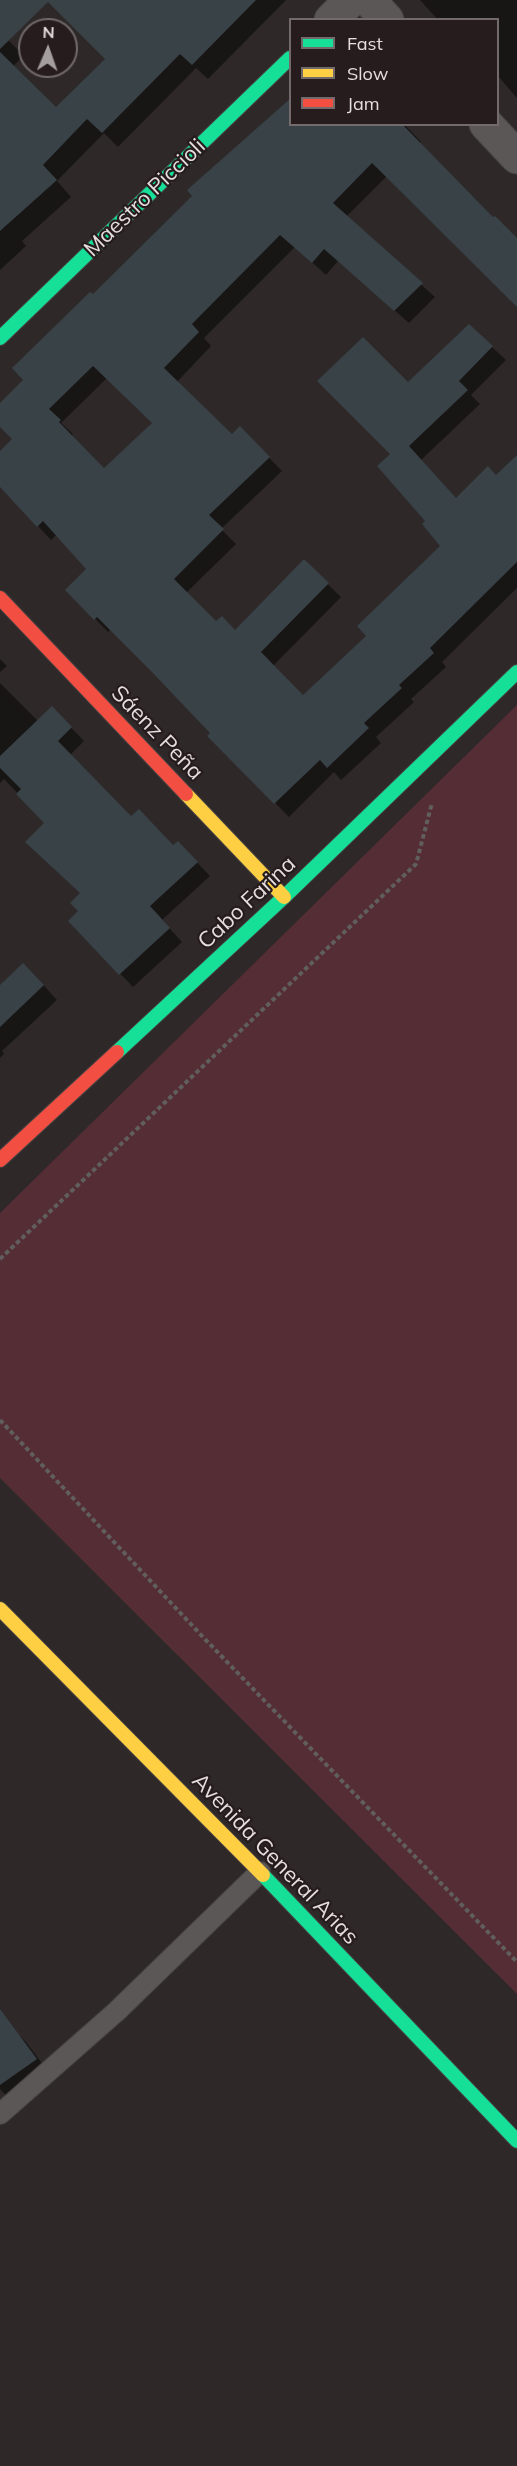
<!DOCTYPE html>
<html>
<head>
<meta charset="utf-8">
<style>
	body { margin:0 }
	#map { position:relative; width:517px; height:2466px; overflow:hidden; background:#2e2829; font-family:Mulish,sans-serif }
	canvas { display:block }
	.legend { position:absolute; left:289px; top:18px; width:210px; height:108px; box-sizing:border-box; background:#261c1e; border:2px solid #726a6b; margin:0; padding:8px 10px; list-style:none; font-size:18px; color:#e5dedf }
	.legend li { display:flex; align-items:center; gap:12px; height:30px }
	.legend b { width:30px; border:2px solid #726a6b }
	.north { position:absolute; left:18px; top:18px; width:60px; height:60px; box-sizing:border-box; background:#261c1e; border:2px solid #726a6b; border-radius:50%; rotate:2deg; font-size:16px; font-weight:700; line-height:24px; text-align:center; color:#e5dedf }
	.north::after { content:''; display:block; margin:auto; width:21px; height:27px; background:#a59e9f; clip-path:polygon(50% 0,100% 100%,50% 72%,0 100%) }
</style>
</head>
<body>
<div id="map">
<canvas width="517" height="2466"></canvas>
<ul class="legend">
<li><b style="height:8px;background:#16e098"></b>Fast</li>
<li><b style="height:8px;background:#ffcf43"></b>Slow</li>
<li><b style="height:8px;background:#f24e42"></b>Jam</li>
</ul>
<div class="north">N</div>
</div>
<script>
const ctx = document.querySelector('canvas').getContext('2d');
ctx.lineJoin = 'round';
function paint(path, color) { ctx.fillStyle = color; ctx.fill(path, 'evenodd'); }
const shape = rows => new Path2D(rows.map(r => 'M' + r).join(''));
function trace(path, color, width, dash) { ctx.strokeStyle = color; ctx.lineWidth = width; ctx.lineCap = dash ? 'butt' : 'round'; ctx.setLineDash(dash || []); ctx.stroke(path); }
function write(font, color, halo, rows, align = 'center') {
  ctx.font = font + ' Mulish,sans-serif'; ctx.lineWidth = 4.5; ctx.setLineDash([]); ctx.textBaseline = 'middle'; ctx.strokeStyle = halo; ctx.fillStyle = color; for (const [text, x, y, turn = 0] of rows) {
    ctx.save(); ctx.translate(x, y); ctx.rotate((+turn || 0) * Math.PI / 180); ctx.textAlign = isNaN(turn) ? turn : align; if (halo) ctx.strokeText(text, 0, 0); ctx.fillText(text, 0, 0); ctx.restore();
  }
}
const green = shape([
	[517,705,517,1994,0,1478,0,1213]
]);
const shadow = shape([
	[114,0,286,0,208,79,196,68,118,147,104,133,57,181,71,197,22,241,26,246,0,270,0,32,24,56,13,66,56,109,107,59],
	[420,0,517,0,517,98,498,76,498,20,438,20],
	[290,124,404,124,421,142,419,143,517,241,517,305,387,176,346,217,435,297,409,323,338,261,326,275,295,247,204,338,211,346,177,382,232,436,240,428,282,471,221,529,236,544,186,593,216,624,235,632,304,561,341,597,273,666,303,697,368,636,442,546,392,454,408,384,469,326,506,360,471,395,480,404,421,460,456,500,496,477,517,457,517,588,442,662,446,667,411,699,414,702,376,737,381,743,341,780,334,772,289,817,209,736,212,733,111,629,108,632,67,590,88,569,57,534,51,540,0,485,0,453,15,439,0,425,0,405,26,380,93,297],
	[107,378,154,423,104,470,71,436,73,434,61,423],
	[0,659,7,666,0,672],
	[0,683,38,721,52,708,84,741,70,755,131,818,174,847,191,856,210,876,162,920,182,942,133,987,70,921,80,911,82,893,46,823,4,779,0,783],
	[37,978,57,1000,2,1051,4,1054,0,1058,0,987],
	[12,2028,26,2042,50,2074,11,2101,0,2089,0,2036]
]);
const building = shape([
	[0,0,256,0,192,65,180,54,102,133,87,119,43,165,57,180,0,231,0,52,56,107,105,59,48,2,0,49],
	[291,98,291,124,402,124,493,217,495,216,517,238,517,307,372,163,333,203,423,283,394,311,324,249,312,263,280,235,192,324,199,332,164,368,232,434,240,426,270,457,209,515,224,529,174,579,216,621,222,616,235,630,304,559,329,583,261,652,303,695,366,636,357,626,440,546,422,524,425,521,377,466,390,454,317,381,363,337,408,382,469,324,493,346,459,381,468,390,409,446,456,498,488,466,496,475,517,455,517,562,430,648,434,653,399,685,402,688,364,723,369,728,327,768,320,760,274,804,207,736,210,733,150,670,97,617,94,620,65,590,86,569,43,521,37,527,0,487,0,451,12,439,0,427,0,403,23,380,12,368,90,292,93,294,192,196,187,190],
	[93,366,152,423,104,468,59,422,61,420,49,409],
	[52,706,72,727,58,741,131,816,139,809,173,845,178,841,198,862,150,906,170,928,119,975,68,921,78,911,70,903,80,893,25,842,44,823,16,794,21,789,0,768,0,756],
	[23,963,44,985,0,1027,0,985],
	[0,2009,37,2059,0,2085]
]);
const path = shape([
	[0,1259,416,864,432,803],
	[0,1420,201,1635,517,1962]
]);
const lane = shape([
	[0,2114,117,2011,260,1872]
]);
const street = shape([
	[369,0,387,20],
	[331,20,351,0],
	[486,124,517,157]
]);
const fast = shape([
	[0,338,290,58],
	[117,1052,284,897,517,672],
	[263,1875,517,2141]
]);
const slow = shape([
	[186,794,284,897],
	[0,1609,263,1875]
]);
const jam = shape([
	[0,598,186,794],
	[0,1160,117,1052]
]);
const streetNames = [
	["Maestro Piccioli",145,198,-44],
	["Sáenz Peña",157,733,46],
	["Cabo Farina",247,903,-43],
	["Avenida General Arias",275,1859,46]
];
paint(green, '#552d35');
paint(shadow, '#0007');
paint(building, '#384247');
trace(lane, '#474343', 22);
trace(street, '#474343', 35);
trace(fast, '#474343', 16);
trace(slow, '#474343', 16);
trace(jam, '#474343', 16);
trace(path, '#615e5e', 4, [4.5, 3]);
trace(lane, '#5b5757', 20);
trace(street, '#5b5757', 33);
trace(fast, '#16e098', 14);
trace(slow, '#ffcf43', 14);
trace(jam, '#f24e42', 14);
write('22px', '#e5dedf', '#261c1e', streetNames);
</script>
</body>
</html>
